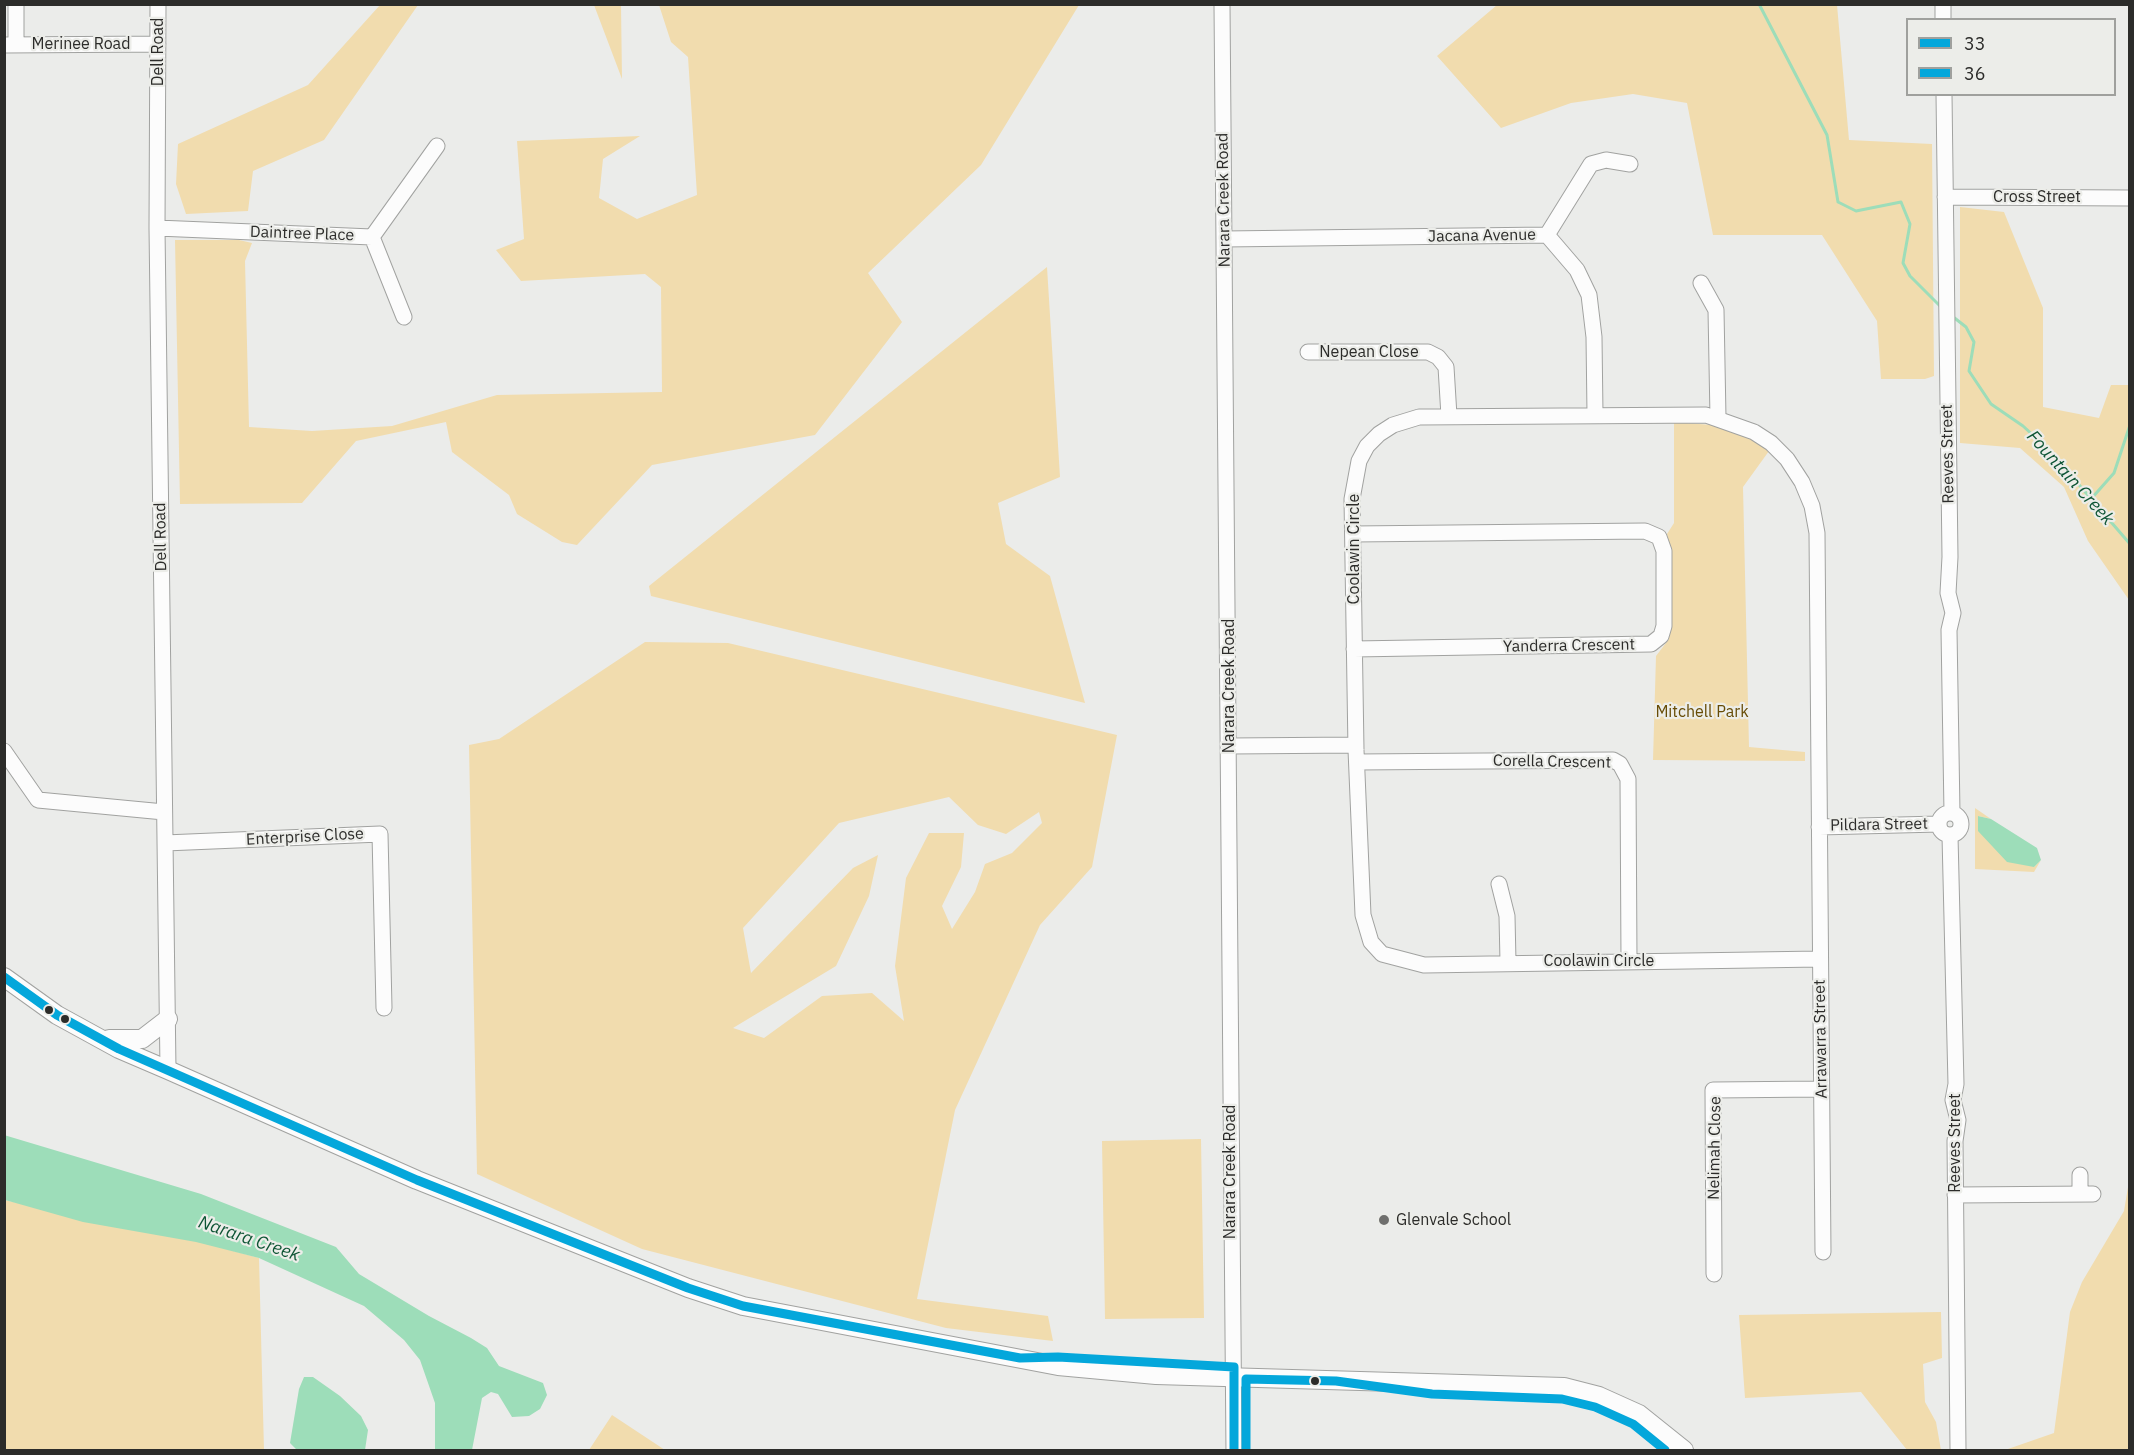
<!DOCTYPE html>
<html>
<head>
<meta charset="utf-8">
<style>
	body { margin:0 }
	#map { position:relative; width:2134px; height:1455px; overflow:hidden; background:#ebecea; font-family:"IBM Plex Sans",sans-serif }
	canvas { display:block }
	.frame { position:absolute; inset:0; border:6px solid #2c2c2a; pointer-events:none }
	.legend { position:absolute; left:1906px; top:18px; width:210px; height:78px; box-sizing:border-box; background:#ecede9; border:2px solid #9fa09d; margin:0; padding:8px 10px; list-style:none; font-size:18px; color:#2c2c2a }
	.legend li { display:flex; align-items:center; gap:12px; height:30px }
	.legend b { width:30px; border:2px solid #9fa09d }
</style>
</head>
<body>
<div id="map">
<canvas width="2134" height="1455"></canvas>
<div class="frame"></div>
<ul class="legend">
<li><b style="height:8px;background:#04a7db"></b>33</li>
<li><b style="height:8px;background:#04a7db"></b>36</li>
</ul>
</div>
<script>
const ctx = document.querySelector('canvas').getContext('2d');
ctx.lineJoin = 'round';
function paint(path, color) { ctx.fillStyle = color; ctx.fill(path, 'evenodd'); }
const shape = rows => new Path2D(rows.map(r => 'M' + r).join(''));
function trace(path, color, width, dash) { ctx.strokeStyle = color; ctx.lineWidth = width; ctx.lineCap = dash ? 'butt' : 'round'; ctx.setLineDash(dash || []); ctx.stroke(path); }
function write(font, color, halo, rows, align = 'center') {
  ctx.font = font + ' "IBM Plex Sans",sans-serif'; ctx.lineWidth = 4.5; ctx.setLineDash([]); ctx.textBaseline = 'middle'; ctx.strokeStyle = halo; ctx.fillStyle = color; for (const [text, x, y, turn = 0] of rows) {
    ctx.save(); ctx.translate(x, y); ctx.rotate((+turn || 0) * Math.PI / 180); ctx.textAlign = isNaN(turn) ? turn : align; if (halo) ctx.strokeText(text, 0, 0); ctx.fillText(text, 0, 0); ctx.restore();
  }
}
const green = shape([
	[380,5,418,5,324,140,253,171,248,211,186,214,176,184,178,144,308,85],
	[594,5,621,5,622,79],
	[659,5,1079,5,981,165,868,273,902,322,815,435,652,465,577,545,562,542,517,514,509,495,452,452,446,422,356,441,302,503,180,504,175,240,239,240,252,243,245,261,249,427,312,431,392,426,497,395,662,392,661,287,645,274,521,281,496,250,524,239,517,141,640,136,603,159,599,198,637,219,697,195,688,57,671,42],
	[1497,5,1837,5,1849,140,1932,144,1934,376,1925,379,1881,379,1877,321,1822,235,1713,235,1687,103,1633,94,1571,103,1501,128,1437,56],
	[1960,207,2004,212,2043,308,2043,407,2099,418,2111,385,2129,385,2129,600,2088,541,2064,487,2020,448,1960,443],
	[1047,267,1060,477,998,503,1006,544,1050,576,1085,703,651,596,649,586],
	[1674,422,1712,425,1750,435,1769,451,1743,487,1749,747,1805,752,1805,761,1653,760,1656,656,1669,639,1671,551,1667,534,1674,523],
	[645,642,728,643,1117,735,1092,867,1040,925,955,1110,917,1299,1048,1316,1053,1341,946,1328,642,1249,477,1174,469,745,499,739],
	[949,797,978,825,1006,834,1039,812,1042,823,1012,853,985,864,975,892,952,929,942,906,961,867,964,833,929,833,906,878,895,966,904,1021,872,993,822,996,764,1038,733,1028,836,966,869,896,878,855,853,868,751,973,743,928,839,823],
	[1975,808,1991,819,1978,816,2034,867,2041,860,2034,872,1975,869],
	[1201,1139,1204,1318,1105,1319,1102,1141],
	[2129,1181,2129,1450,2005,1450,2054,1433,2070,1312,2082,1282,2124,1211],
	[4,1200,198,1241,259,1258,264,1450,5,1450],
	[1941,1312,1942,1358,1923,1364,1925,1402,1936,1422,1941,1450,1907,1450,1861,1392,1745,1398,1739,1315],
	[612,1415,665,1450,589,1450]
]);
const water = shape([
	[1978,816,1991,819,2037,848,2041,860,2034,867,2007,862,1978,831],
	[4,1135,201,1194,336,1247,359,1274,429,1316,471,1338,487,1348,499,1366,543,1383,547,1395,540,1409,529,1416,512,1417,498,1394,491,1392,482,1398,472,1450,435,1450,435,1403,420,1360,404,1340,364,1306,259,1258,196,1242,83,1222,5,1200],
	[304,1377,313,1377,340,1396,361,1416,368,1430,365,1450,297,1450,290,1443,299,1389]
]);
const stream = shape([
	[1759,4,1827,135,1838,202,1856,211,1901,202,1910,224,1903,263,1910,276,1942,308],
	[1952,316,1966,327,1974,342,1969,371,1991,404,2023,426,2049,450,2130,544],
	[2091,499,2114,473,2130,425]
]);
const minor = shape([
	[16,4,16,45],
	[158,4,157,228,168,1070],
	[1222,4,1234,1450],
	[1943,20,1943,4],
	[4,45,158,44],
	[1944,94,1950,557,1948,593,1953,613,1949,630,1952,813],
	[1945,197,2130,198],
	[157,228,372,237,437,146],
	[1547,235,1591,164,1606,160,1630,164],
	[372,237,404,317],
	[1224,239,1547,235,1577,270,1589,295,1594,337,1595,414],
	[1701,283,1716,310,1718,418],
	[1308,352,1428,352,1438,357,1446,367,1449,416],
	[1353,534,1645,531,1659,537,1664,551,1664,626,1661,636,1651,644,1354,649],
	[1230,746,1356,745],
	[4,751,38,800,164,812],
	[1357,762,1613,760,1620,764,1628,779,1629,961],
	'1939 824a11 11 0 1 1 22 0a11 11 0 1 1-22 0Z',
	[1819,827,1939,824],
	[1950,836,1956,1084,1953,1100,1958,1120,1955,1141,1958,1450],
	[165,843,380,834,384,1008],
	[1499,884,1507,916,1508,962],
	[1820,959,1424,965,1382,954,1371,942,1363,915,1356,750,1352,499,1359,461,1367,446,1379,434,1393,425,1419,417,1706,415,1754,432,1771,443,1787,459,1802,482,1812,506,1817,533,1823,1252],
	[2080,1175,2080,1194],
	[1955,1195,2093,1194],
	[1714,1274,1713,1090,1821,1089]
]);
const major = shape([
	[4,977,57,1015,119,1049,168,1070,417,1180,688,1288,743,1306,1058,1366,1156,1375,1564,1387,1599,1396,1639,1414,1684,1450],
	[109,1039,142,1039,168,1019]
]);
const bus1 = shape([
	[4,977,57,1015,119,1049,417,1180,688,1288,743,1306,1020,1358,1058,1357,1234,1367,1234,1450]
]);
const bus2 = shape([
	[1246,1450,1246,1379,1336,1381,1432,1394,1562,1399,1595,1407,1633,1424,1665,1450]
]);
const markers = [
	[49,1010,5,"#2c2c2a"],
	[65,1019,5,"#2c2c2a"],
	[1384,1220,6,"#6f6f6d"],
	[1315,1381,5,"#2c2c2a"]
];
const streetNames = [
	["Merinee Road",81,44],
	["Dell Road",158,52,-90],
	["Cross Street",2037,197],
	["Narara Creek Road",1224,200,-91],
	["Daintree Place",302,234,2],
	["Jacana Avenue",1482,236,-1],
	["Nepean Close",1369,352],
	["Reeves Street",1948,454,-91],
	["Dell Road",161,537,-91],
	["Coolawin Circle",1354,549,-90],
	["Yanderra Crescent",1569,646,-1],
	["Narara Creek Road",1229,686,-90],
	["Corella Crescent",1552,762,1],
	["Pildara Street",1879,825,-1],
	["Enterprise Close",305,837,-3],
	["Coolawin Circle",1599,961],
	["Arrawarra Street",1821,1039,-91],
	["Reeves Street",1955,1143,-90],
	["Nelimah Close",1715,1148,-89],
	["Narara Creek Road",1230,1172,-90]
];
const parkNames = [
	["Mitchell Park",1702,712]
];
const poiNames = [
	["Glenvale School",1396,1220]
];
const waterNames = [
	["Fountain Creek",2070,478,48],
	["Narara Creek",249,1239,19]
];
paint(green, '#f1dcae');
paint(water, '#9dddb9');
trace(stream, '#9dddb9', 3);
trace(minor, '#a1a2a0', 17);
trace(major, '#a1a2a0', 20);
trace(minor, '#fcfcfc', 15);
trace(major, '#fcfcfc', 18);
trace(bus1, '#04a7db', 9);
trace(bus2, '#04a7db', 9);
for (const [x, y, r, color] of markers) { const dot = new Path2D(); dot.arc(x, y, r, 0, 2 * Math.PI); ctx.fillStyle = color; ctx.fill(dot); trace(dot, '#ecede9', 2); }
write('16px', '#2c2c2a', '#ecede9', streetNames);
write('16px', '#674c06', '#ecede9', parkNames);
write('16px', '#2c2c2a', '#ecede9', poiNames, 'left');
write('italic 18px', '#0e5535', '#ecede9', waterNames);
</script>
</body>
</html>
